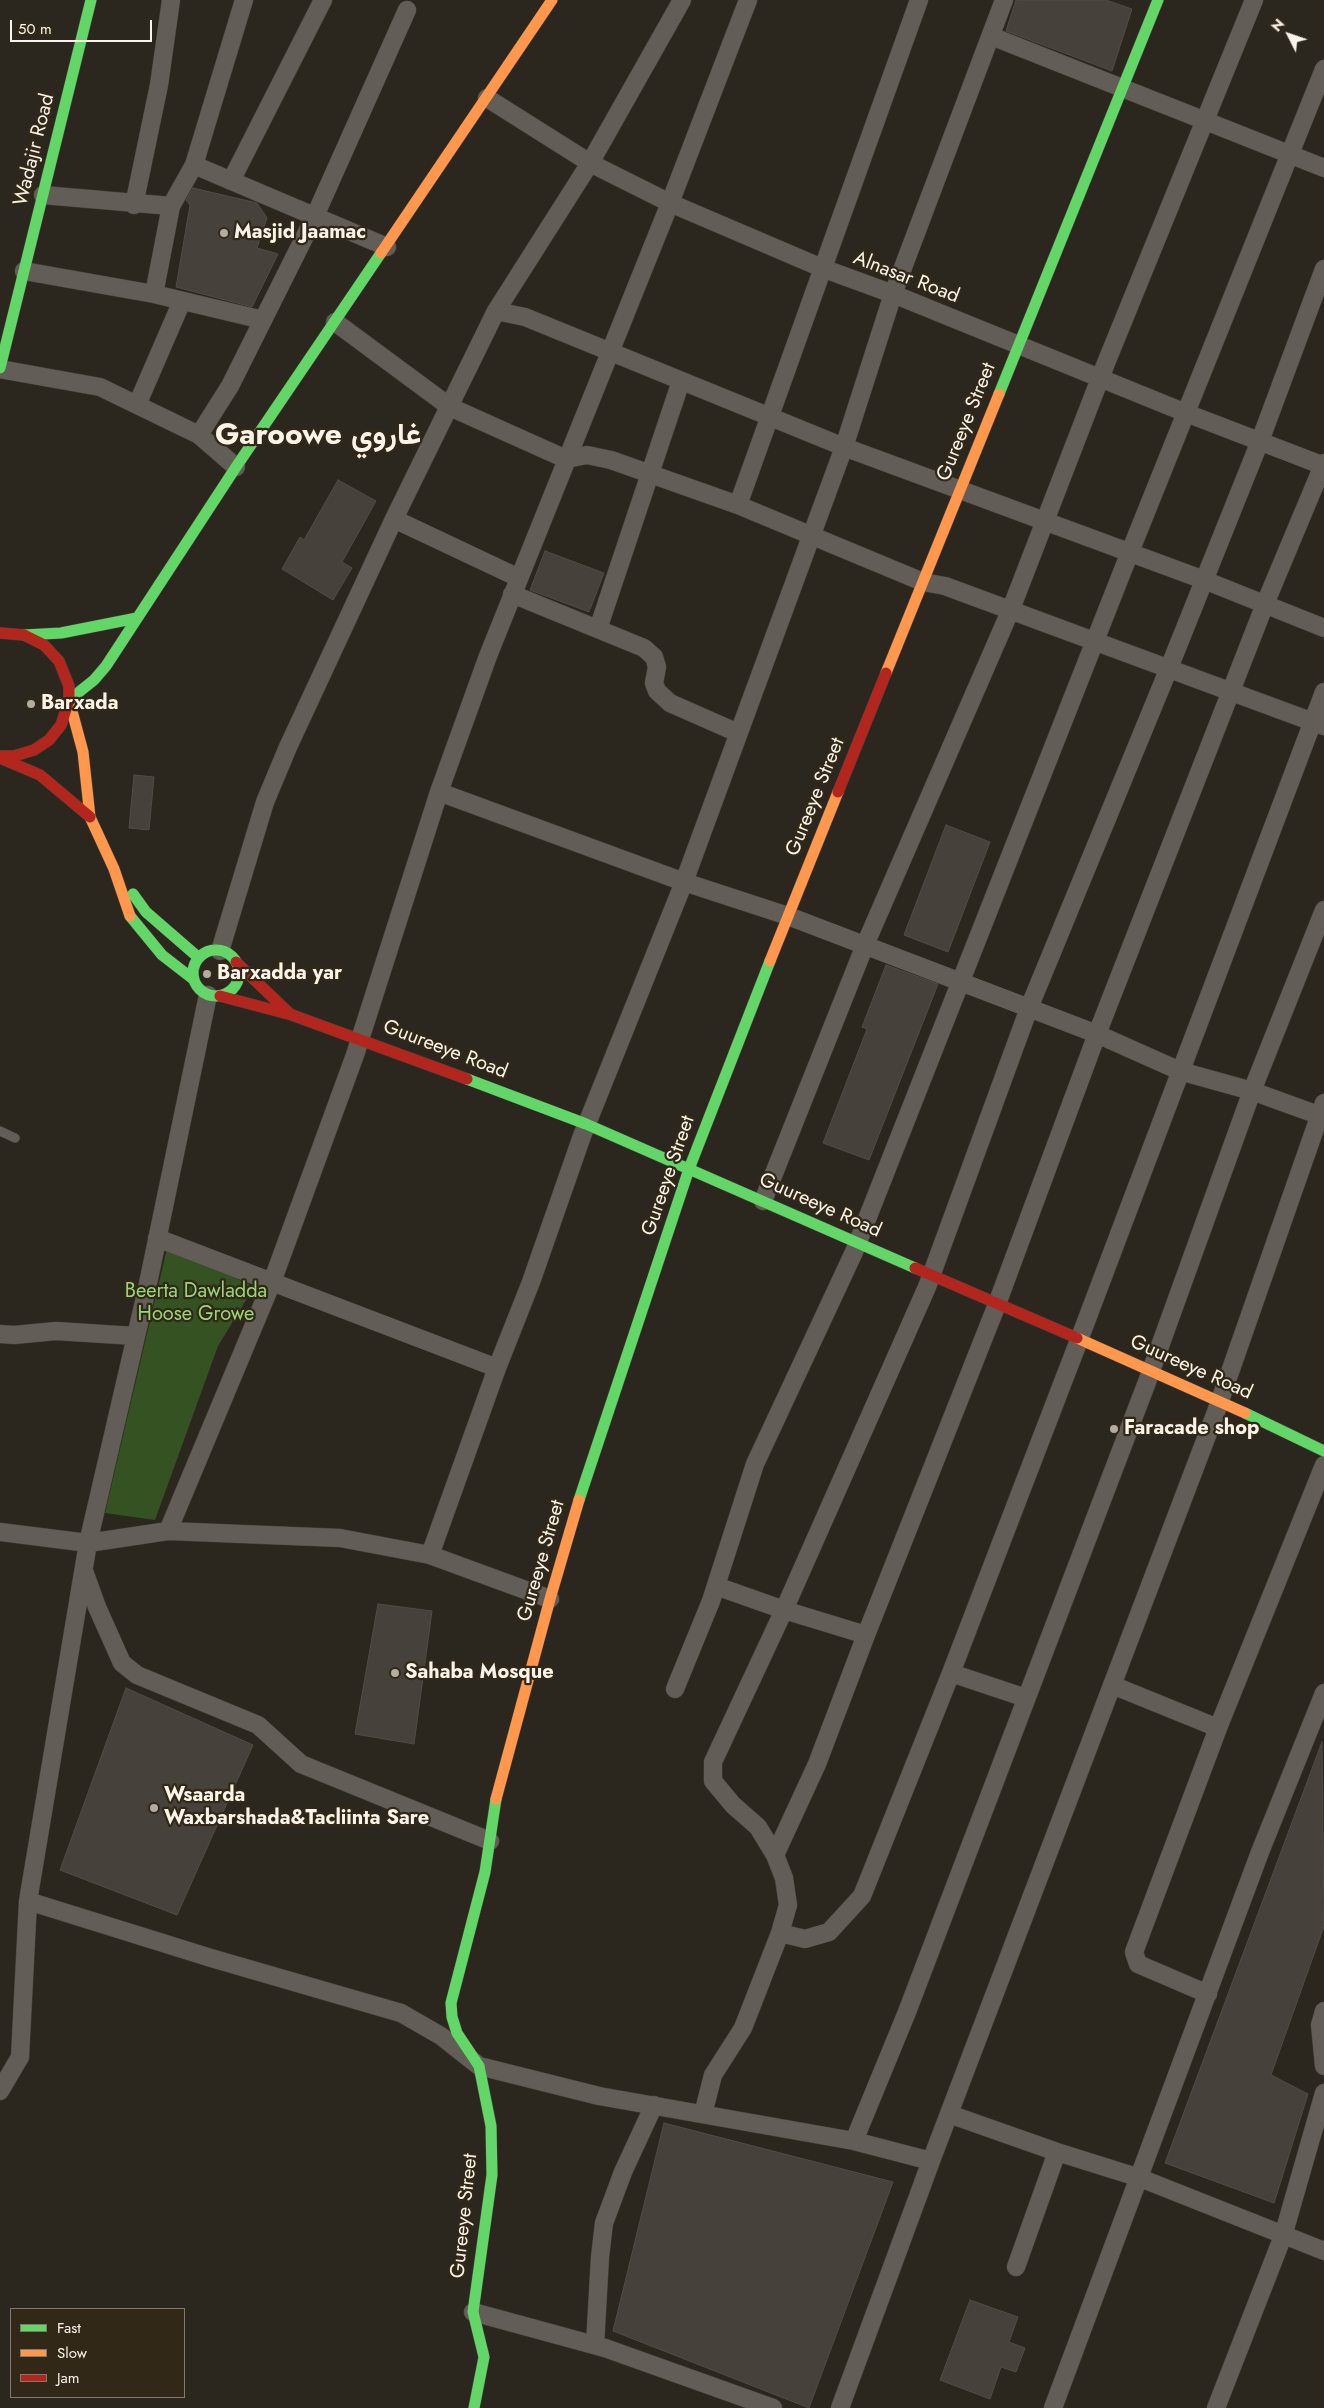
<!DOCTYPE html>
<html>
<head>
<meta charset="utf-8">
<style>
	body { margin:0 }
	#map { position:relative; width:1324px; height:2408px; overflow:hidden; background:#2c271e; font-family:Jost,sans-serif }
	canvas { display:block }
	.legend { position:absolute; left:10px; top:2308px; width:175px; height:90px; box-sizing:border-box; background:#322818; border:1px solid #82796c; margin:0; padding:6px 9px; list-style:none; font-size:15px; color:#faf3e9 }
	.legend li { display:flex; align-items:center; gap:10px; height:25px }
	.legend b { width:25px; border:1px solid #82796c }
	.north { position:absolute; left:1264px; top:10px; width:50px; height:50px; -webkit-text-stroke:4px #322818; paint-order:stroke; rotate:311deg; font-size:14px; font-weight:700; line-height:20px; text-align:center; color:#faf3e9 }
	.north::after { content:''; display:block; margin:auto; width:18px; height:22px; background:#faf3e9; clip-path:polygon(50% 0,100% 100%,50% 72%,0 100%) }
	.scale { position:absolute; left:10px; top:20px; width:142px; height:22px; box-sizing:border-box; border:2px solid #faf3e9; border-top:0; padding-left:6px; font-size:15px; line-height:18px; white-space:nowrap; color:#faf3e9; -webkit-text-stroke:4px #322818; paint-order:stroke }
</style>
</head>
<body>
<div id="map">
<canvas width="1324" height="2408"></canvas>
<ul class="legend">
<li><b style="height:6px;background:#63d668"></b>Fast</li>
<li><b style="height:6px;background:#ff974d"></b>Slow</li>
<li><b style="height:6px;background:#b3261e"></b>Jam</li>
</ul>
<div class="north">N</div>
<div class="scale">50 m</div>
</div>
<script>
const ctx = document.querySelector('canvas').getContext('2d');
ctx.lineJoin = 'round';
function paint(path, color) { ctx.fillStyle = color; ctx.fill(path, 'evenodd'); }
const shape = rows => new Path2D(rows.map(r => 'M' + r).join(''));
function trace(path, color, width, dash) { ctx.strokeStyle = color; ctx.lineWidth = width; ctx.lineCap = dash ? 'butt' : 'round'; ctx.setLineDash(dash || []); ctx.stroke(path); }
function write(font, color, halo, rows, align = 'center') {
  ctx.font = font + ' Jost,Vazirmatn,sans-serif'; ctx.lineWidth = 4.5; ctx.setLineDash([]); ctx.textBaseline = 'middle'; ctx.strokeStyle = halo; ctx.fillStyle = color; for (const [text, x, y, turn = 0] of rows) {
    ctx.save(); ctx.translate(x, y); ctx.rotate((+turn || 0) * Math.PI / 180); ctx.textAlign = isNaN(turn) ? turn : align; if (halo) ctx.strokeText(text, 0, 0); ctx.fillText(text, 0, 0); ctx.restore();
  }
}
const green = shape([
	[168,1244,254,1287,218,1346,155,1520,105,1513]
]);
const building = shape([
	[1016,0,1106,0,1132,9,1112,71,1006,31,1016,0],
	[193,188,257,203,267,218,257,248,278,254,252,307,176,287,190,205,186,200,193,188],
	[338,480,376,501,342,562,352,568,333,600,282,569,300,537,304,540,338,480],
	[545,551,604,573,589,612,530,590,545,551],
	[134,775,154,777,149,830,129,828,134,775],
	[946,825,990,842,948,952,904,935,946,825],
	[886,965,938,984,869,1160,823,1143,867,1029,862,1027,886,965],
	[378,1604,432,1611,414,1744,355,1734,378,1604],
	[126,1688,253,1745,177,1915,60,1870,126,1688],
	[1322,1742,1324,1926,1271,2075,1308,2094,1274,2203,1165,2163,1322,1742],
	[664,2123,893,2182,809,2408,613,2331,664,2123],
	[970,2300,1018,2317,1009,2342,1025,2348,1016,2372,1001,2367,990,2399,940,2380,970,2300]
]);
const lane = shape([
	[0,1131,15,1138]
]);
const street = shape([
	[991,36,1324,168],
	[487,98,590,163,670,203,822,268,893,294,1186,413,1324,466],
	[194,165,244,0],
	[231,181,323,0],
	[43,195,171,206,194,165,387,247],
	[134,205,159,85,171,0],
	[24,271,154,294,263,320],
	[154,294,171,206],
	[496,311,525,317,844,447,1204,580,1324,628],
	[335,322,450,407,566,459,587,455,611,460,738,505,923,582,945,586,1324,726],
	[0,369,100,387,199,435,236,467],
	[137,405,182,301],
	[199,435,230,386,315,216,407,10],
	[738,505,919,0],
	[394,519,519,578],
	[512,594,644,648,654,657,657,667,654,683,657,691,670,703,738,733],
	[598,629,681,381],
	[439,792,684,882,788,916,1097,1034,1180,1071,1252,1091,1324,1117],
	[220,951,265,802,288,747,394,519,496,311,590,163,682,0],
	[763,1201,865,945,1011,609,1106,363,1254,0],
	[157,1238,497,1368],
	[0,1334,14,1335,56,1331,135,1336],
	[168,1531,272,1282,355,1055,439,792,488,656,670,203,748,0],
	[0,1532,88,1543,168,1531,340,1538,430,1555,550,1599],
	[430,1555,497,1368,531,1282,582,1136,684,882,844,447,893,294,1004,0],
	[84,1571,97,1607,122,1663,137,1675,258,1725,301,1764,490,1841],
	[716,1586,784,1610,866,1635],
	[951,1673,1026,1698],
	[1112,1685,1218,1728],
	[675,1689,711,1601,755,1464,854,1252,1130,552,1324,69],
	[775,1855,817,1764,866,1635,994,1312,1097,1034,1265,604,1324,463],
	[28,1901,211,1958,401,2013,441,2036,479,2066,599,2096,854,2141,931,2161],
	[780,1933,805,1939,829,1932,862,1896,951,1673,1076,1348,1324,692],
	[1208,1994,1138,1964,1134,1952,1218,1728,1324,1465],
	[1324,2011,1320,2025,1324,2066],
	[0,2091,20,2057,28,1901,88,1543,146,1293,208,995],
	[703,2114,713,2075,743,2028,780,1933,788,1905,784,1878,775,1855,758,1827,733,1805,713,1781,713,1762,784,1610,927,1287,1029,1008,1169,668,1260,441,1324,269],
	[949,2114,1057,2152,1140,2178,1324,2251],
	[854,2141,907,2012,1147,1382,1252,1091,1324,910],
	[1016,2267,1057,2152],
	[473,2312,605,2348,773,2408],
	[595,2345,600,2257,604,2223,623,2172,654,2105],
	[840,2408,931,2161,1216,1412,1324,1103],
	[1053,2408,1260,1852,1324,1693],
	[1216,2408,1283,2236,1324,2093]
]);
const fast = shape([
	[0,368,91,0],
	[999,394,1158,0],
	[24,635,61,633,137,618],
	[69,700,94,680,106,666,236,467,381,253],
	[133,894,146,912,199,958],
	[130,916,162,955,193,979],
	'193 973a23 23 0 1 1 46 0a23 23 0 1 1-46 0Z',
	[467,1079,586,1124,915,1268],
	[1245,1413,1324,1451],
	[579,1500,689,1169,770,961],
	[474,2408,484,2357,473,2312,492,2175,491,2126,479,2066,457,2033,452,2017,451,2003,485,1872,496,1799]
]);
const slow = shape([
	[381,253,552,0],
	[886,673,999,394],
	[69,700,83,752,90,817,114,869,130,916],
	[770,961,838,792],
	[1077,1338,1245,1413],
	[496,1799,550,1599,579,1500]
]);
const jam = shape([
	[0,633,24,635,44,645,59,661,69,686,69,700,61,725,49,740,34,750,14,756,0,756],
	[0,758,40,775,90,817],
	[838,792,886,673],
	[236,962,290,1014],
	[220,996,292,1015,467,1079],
	[915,1268,1077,1338]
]);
const markers = [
	[224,233,5,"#b2aca2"],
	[31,704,5,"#b2aca2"],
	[207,974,5,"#b2aca2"],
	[1114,1429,5,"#b2aca2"],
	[395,1673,5,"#b2aca2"],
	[154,1808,5,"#b2aca2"]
];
const streetNames = [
	["Wadajir Road",35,150,-76],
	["Alnasar Road",906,278,21],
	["Gureeye Street",967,422,-68],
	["Gureeye Street",816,797,-68],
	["Guureeye Road",445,1050,21],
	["Gureeye Street",669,1176,-71],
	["Guureeye Road",820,1206,24],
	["Guureeye Road",1191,1368,24],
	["Gureeye Street",542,1561,-74],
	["Gureeye Street",465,2216,-84]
];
const poiNames = [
	["Masjid Jaamac",234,233],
	["Barxada",41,704],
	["Barxadda yar",217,974],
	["Faracade shop",1124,1429],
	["Sahaba Mosque",405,1673],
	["Wsaarda",164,1796],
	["Waxbarshada&Tacliinta Sare",164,1819]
];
const parkNames = [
	["Beerta Dawladda",196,1292],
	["Hoose Growe",196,1315]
];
const townNames = [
	["Garoowe غاروي",318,437]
];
paint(green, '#355223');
paint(building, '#46413a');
trace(building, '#514c45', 1);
trace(lane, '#46413a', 10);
trace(street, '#46413a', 19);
trace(fast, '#46413a', 12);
trace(slow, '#46413a', 12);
trace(jam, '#46413a', 12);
trace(lane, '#625d56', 9);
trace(street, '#625d56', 18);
trace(fast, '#63d668', 11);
trace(slow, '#ff974d', 11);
trace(jam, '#b3261e', 11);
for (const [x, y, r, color] of markers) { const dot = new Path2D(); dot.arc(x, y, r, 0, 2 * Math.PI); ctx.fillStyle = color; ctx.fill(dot); trace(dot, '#322818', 2); }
write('20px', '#faf3e9', '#322818', streetNames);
write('bold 20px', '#faf3e9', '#322818', poiNames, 'left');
write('20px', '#96d878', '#322818', parkNames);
write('bold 30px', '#faf3e9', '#322818', townNames);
</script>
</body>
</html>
